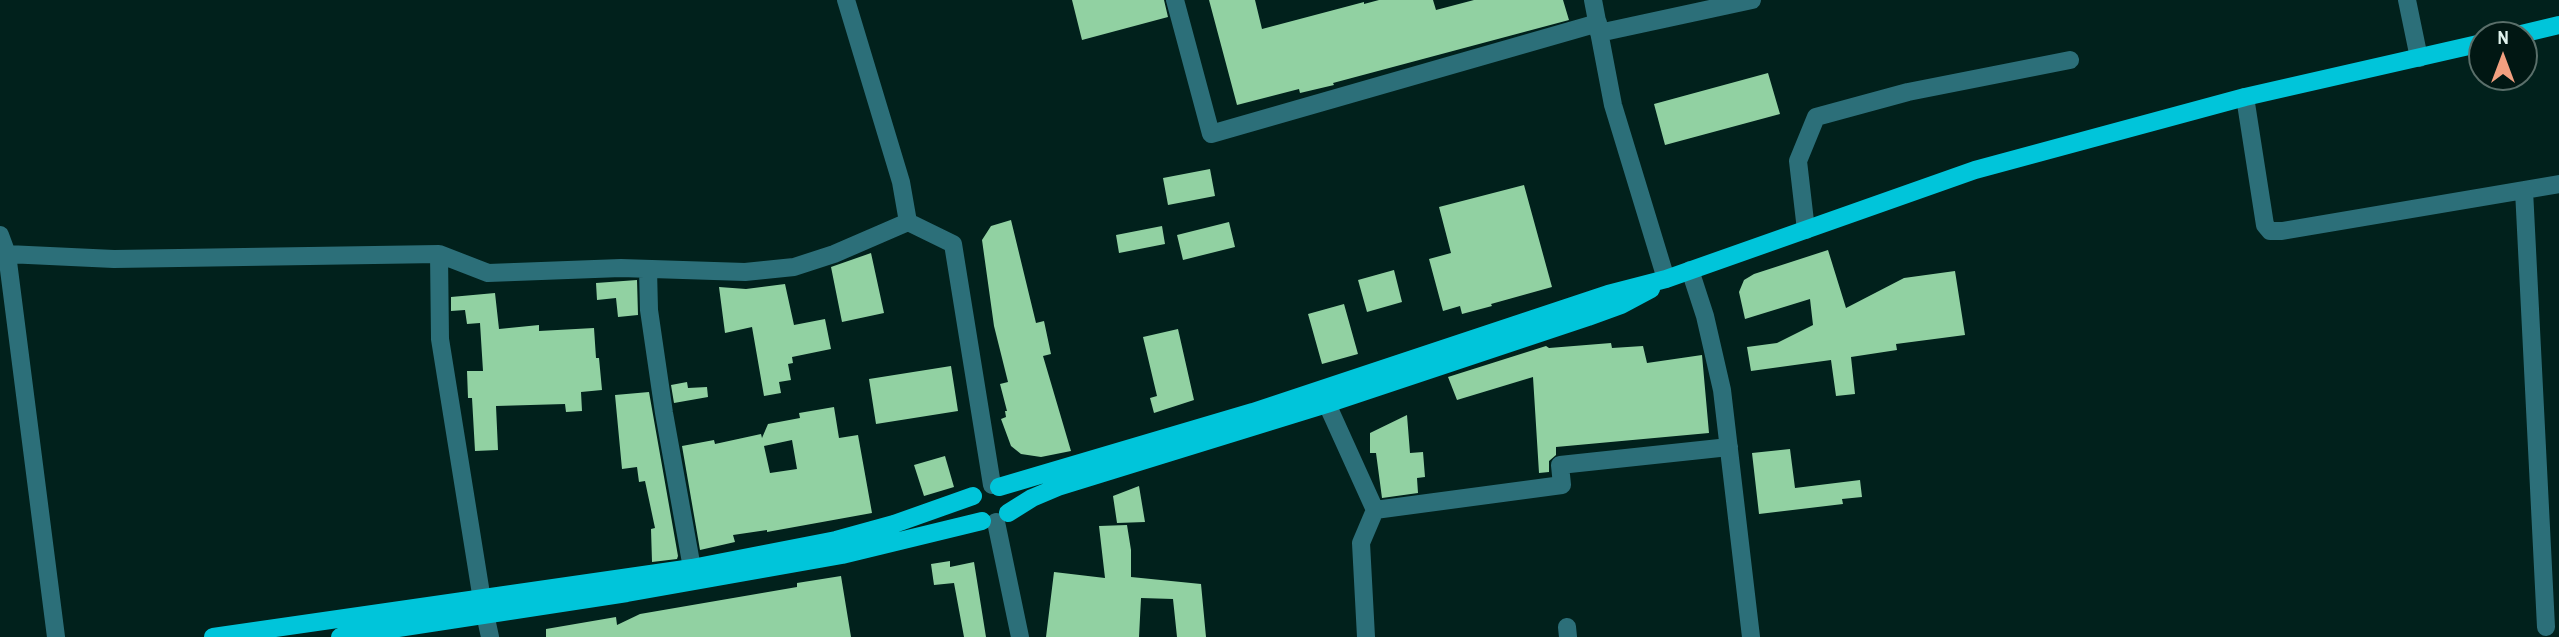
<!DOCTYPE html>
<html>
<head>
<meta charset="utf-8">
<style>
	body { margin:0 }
	#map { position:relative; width:2559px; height:637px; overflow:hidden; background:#01211c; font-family:"Archivo Narrow",sans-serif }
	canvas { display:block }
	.north { position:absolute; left:2468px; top:21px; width:70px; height:70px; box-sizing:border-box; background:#011713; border:2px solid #5a6f6a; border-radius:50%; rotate:0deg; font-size:19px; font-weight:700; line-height:28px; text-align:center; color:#e0f2ed }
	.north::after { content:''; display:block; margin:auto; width:24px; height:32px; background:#f2a080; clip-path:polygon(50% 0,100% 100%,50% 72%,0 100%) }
</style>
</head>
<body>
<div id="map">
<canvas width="2559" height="637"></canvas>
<div class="north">N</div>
</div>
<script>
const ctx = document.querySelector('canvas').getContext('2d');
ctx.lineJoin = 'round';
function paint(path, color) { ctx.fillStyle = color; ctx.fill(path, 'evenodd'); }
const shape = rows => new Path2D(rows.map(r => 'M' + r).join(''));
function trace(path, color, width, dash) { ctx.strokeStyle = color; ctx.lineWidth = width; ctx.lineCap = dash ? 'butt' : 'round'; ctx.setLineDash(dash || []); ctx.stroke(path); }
const building = shape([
	[1072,0,1164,0,1168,17,1082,40],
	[1209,0,1255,0,1262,29,1364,2,1364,4,1379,0,1433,0,1436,10,1474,0,1563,0,1569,20,1333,83,1334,85,1300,93,1299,89,1237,105],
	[1768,73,1780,114,1665,145,1654,104],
	[1210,169,1215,196,1168,205,1163,178],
	[1524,185,1552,287,1491,304,1492,306,1462,314,1460,306,1443,311,1429,259,1451,253,1439,207],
	[1011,220,1036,323,1044,321,1051,354,1043,356,1071,451,1041,457,1021,454,1011,446,1001,419,1006,417,1005,411,1007,411,1000,384,1008,382,994,326,982,240,991,226],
	[1229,222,1235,247,1183,260,1177,235],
	[1162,226,1165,244,1119,253,1116,235],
	[1828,250,1846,308,1904,278,1955,271,1965,335,1896,344,1897,350,1851,357,1855,394,1836,396,1831,360,1751,371,1747,347,1777,343,1813,325,1810,299,1745,319,1739,292,1744,280,1754,274],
	[871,253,884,313,842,322,831,267],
	[1394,270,1402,302,1367,312,1358,280],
	[637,280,638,315,618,317,616,298,597,300,596,283],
	[785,284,794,325,825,319,831,349,792,357,793,363,788,364,791,380,779,382,781,393,764,396,752,327,725,333,719,287,746,289],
	[495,293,499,329,539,325,539,331,594,328,596,358,599,358,602,390,581,392,582,411,566,412,565,404,496,406,498,450,475,451,472,398,468,398,467,371,483,371,480,323,467,324,465,310,451,311,451,297],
	[1344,304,1358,354,1322,364,1308,314],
	[1178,329,1194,400,1154,413,1150,398,1157,396,1143,337],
	[1611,343,1612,348,1643,346,1647,363,1702,355,1709,433,1556,447,1556,455,1549,461,1549,472,1539,473,1533,377,1457,400,1448,377,1546,346,1549,348],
	[951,366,958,411,876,424,869,379],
	[687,382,688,388,707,387,708,397,674,403,671,385],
	[649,392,678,556,677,559,652,562,651,529,655,528,645,481,639,482,637,467,622,469,615,395],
	[834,407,839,438,858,435,872,513,767,532,767,530,733,535,735,542,700,550,682,446,714,440,715,444,761,434,762,438,768,424,800,418,799,413],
	[792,440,797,469,770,473,764,446],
	[1407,415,1410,453,1423,452,1425,477,1417,478,1418,493,1382,498,1376,453,1370,453,1370,433],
	[1790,449,1795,488,1860,480,1862,497,1842,499,1843,504,1759,514,1752,453],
	[945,456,954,487,924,496,914,465],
	[1139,486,1145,522,1117,523,1113,496],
	[1127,525,1131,550,1131,577,1201,584,1206,637,1177,637,1173,599,1141,598,1139,637,1046,637,1054,572,1105,578,1099,526],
	[950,561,950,567,974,562,986,637,964,637,954,583,934,585,931,564],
	[841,576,851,637,546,637,546,629,616,617,617,625,640,614,797,587,797,583]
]);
const minor = shape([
	[1175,0,1211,134,1598,23],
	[1593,0,1613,105,1666,279],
	[2407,0,2419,58],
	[1599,33,1752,0],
	[2245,97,2265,225,2270,231,2282,231,2559,184],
	[2524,190,2546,627],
	[908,222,953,244,992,485],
	[1806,230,1798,161,1816,117,1908,92,2070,60],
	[0,235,7,254,114,259,439,254,488,273,621,268,745,272,794,267,834,254,908,222,901,182,846,0],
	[7,254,56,637],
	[439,254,440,339,482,600,490,637],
	[648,269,649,310,664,413,692,568],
	[1690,270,1705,316,1722,390,1751,637],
	[1327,404,1375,510,1562,485,1560,465,1729,447],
	[996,522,1020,637],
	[1567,627,1568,637],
	[1366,637,1361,543,1375,510]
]);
const major = shape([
	[2517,35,2559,25],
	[999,487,1253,412,1608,294,1666,279,1975,170,2245,97,2482,43],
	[1008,513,1032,498,1058,487,1327,404,1588,317,1621,305,1651,289],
	[213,637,692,568,836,540,894,524,973,496],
	[340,637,627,593,842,555,982,521]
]);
paint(building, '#91d1a2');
trace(minor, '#2c6f79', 18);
trace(major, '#00c5da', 18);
</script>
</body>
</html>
